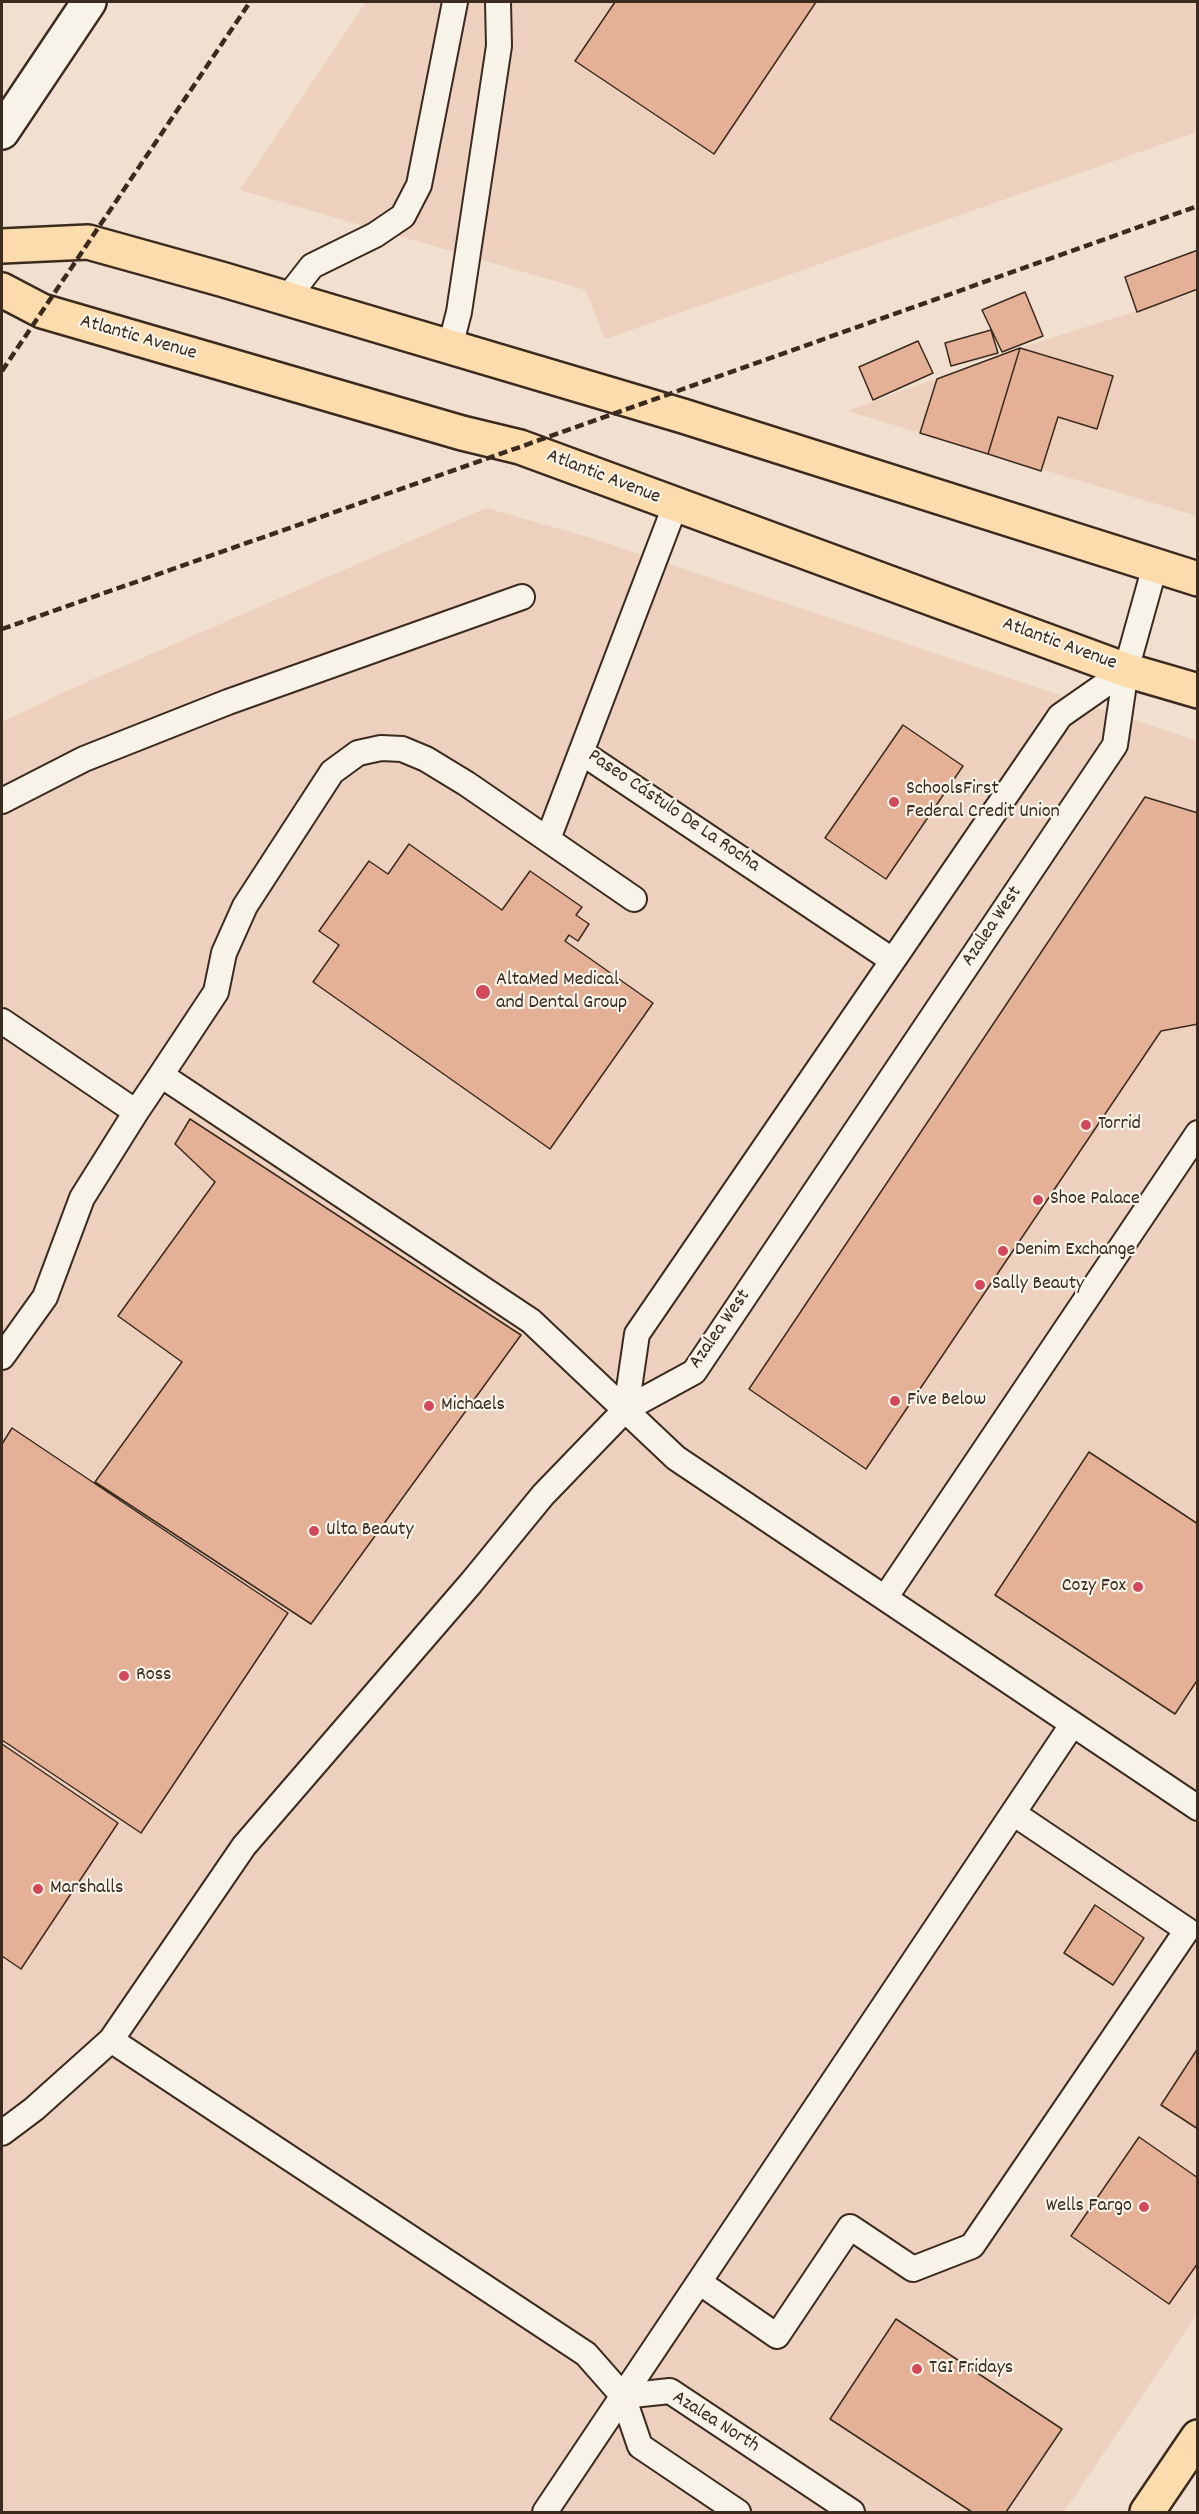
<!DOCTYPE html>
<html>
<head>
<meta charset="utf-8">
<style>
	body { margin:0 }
	#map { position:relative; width:1199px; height:2514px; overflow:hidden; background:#f1dfcf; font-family:Dekko,sans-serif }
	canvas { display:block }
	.frame { position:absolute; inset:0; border:3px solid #3b2a1e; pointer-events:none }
</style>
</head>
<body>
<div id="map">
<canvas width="1199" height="2514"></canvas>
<div class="frame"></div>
</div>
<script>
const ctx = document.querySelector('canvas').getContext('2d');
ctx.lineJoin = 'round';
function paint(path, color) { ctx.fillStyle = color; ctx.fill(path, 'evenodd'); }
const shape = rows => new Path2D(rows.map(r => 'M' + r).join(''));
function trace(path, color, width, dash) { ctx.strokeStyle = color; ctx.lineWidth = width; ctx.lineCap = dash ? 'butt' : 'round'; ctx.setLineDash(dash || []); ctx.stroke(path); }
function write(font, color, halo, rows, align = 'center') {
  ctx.font = font + ' Dekko,sans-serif'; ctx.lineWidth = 4.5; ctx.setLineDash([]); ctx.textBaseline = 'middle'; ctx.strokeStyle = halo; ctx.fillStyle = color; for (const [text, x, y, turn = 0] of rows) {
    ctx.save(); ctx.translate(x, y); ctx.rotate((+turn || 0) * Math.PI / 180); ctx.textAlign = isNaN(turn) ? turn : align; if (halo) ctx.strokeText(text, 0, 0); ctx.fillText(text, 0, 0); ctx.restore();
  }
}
const built = shape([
	[366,2,1197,2,1197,132,605,339,586,290,240,190],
	[1197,292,1197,516,847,411,1020,348],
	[486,508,591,538,1197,741,1197,2314,1064,2512,2,2512,2,722,69,690]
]);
const building = shape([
	[615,2,816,2,714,154,575,61,615,2],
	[1198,250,1198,289,1137,312,1125,277,1198,250],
	[1025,292,1043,336,1002,352,982,310,1025,292],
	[991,330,998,353,951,366,945,343,991,330],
	[918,341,933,373,873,400,859,367,918,341],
	[1020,348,988,454,920,433,937,379,1020,348],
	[1020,348,1113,376,1097,429,1058,417,1041,471,988,454,1020,348],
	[903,725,963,766,886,879,825,838,903,725],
	[1145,797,1198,813,1198,1024,1161,1031,866,1469,749,1389,1145,797],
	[409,844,502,910,530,871,582,907,576,915,589,924,578,941,569,935,565,941,653,1003,550,1149,313,982,339,945,319,931,369,861,388,874,409,844],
	[190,1119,521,1335,311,1624,95,1482,182,1362,118,1316,215,1182,175,1144,190,1119],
	[12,1428,288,1613,141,1833,2,1740,2,1444,12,1428],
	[1089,1452,1198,1524,1198,1679,1175,1714,995,1595,1089,1452],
	[2,1744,118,1823,21,1969,2,1956,2,1744],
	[1095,1905,1144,1938,1113,1985,1064,1953,1095,1905],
	[1198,2048,1198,2129,1161,2105,1198,2048],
	[1139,2137,1198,2178,1198,2263,1169,2304,1071,2236,1139,2137],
	[896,2319,1062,2429,1006,2512,972,2512,830,2419,896,2319]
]);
const service = shape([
	[287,298,312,266,375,235,403,216,419,185,455,2],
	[450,347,459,312,499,46,498,2],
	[581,752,892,960],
	[2,801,84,759,228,702,522,597],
	[548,839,675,506],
	[2,1021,136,1112,161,1075,531,1321,676,1458,1198,1808],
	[161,1075,216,992,224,953,245,906,332,772,358,753,381,748,402,749,426,759,467,784,634,899],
	[2,1357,45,1297,82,1198,136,1112],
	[626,1409,637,1334,1054,725,1060,716,1126,670],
	[885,1598,1198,1133],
	[111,2040,586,2354,623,2396,640,2446,738,2512],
	[2,2133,34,2109,111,2040,244,1846,471,1583,543,1495,626,1409,694,1372,1115,745,1126,670,1155,566],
	[699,2282,777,2336,850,2227,913,2269,972,2246,1187,1930,1013,1813],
	[623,2396,670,2391,852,2512],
	[545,2512,1072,1725]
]);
const tertiary = shape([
	[2,132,89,2]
]);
const primary = shape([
	[2,246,88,242,221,279,683,416,1198,579],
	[2,290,42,311,462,433,520,447,1126,670,1198,691],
	[1147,2512,1198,2437]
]);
const rail = shape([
	[2,371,250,2],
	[2,629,520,447,1198,206]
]);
const markers = [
	[894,802,6,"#d1495b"],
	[483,992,8,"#d1495b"],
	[1086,1125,6,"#d1495b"],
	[1038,1200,6,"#d1495b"],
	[1003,1251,6,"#d1495b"],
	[980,1285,6,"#d1495b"],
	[895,1401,6,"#d1495b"],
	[429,1406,6,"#d1495b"],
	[314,1531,6,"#d1495b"],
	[1138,1587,6,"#d1495b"],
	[124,1676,6,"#d1495b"],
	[38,1889,6,"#d1495b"],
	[1144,2207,6,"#d1495b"],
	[917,2369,6,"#d1495b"]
];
const streetNames = [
	["Atlantic Avenue",138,339,16],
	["Atlantic Avenue",603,478,21],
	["Atlantic Avenue",1059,645,20],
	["Paseo Cástulo De La Rocha",673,812,34],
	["Azalea West",993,927,-56],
	["Azalea West",721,1330,-55],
	["Azalea North",715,2423,32]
];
const poiNames = [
	["SchoolsFirst",906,790],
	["Federal Credit Union",906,813],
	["AltaMed Medical",496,981],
	["and Dental Group",496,1004],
	["Torrid",1098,1125],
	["Shoe Palace",1050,1200],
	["Denim Exchange",1015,1251],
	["Sally Beauty",992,1285],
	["Five Below",907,1401],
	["Michaels",441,1406],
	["Ulta Beauty",326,1531],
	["Cozy Fox",1126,1587,"right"],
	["Ross",136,1676],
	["Marshalls",50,1889],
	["Wells Fargo",1132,2207,"right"],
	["TGI Fridays",929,2369]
];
paint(built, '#edd1be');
paint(building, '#e4b196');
trace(building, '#3b2a1e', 1.5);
trace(service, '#3b2a1e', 28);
trace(tertiary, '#3b2a1e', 38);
trace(primary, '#3b2a1e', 38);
trace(service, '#f7f3e8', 24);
trace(tertiary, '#f7f3e8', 33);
trace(primary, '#fcdcac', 33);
trace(rail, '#3b2a1e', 4.5, [9, 4.5]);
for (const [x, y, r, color] of markers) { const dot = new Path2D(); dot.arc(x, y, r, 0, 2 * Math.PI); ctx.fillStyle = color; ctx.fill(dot); trace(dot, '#f7f3e8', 2); }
write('20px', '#3b2a1e', '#f7f3e8', streetNames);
write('20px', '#3b2a1e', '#f7f3e8', poiNames, 'left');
</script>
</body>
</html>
